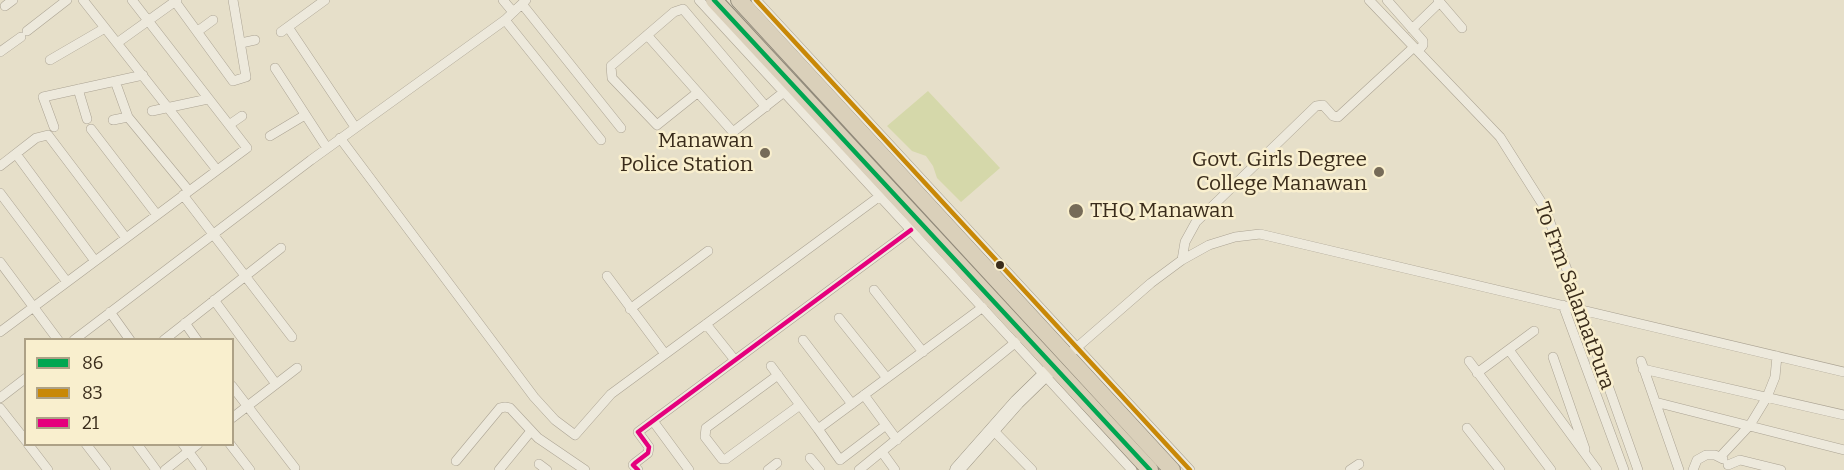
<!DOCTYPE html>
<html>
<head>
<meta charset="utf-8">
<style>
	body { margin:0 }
	#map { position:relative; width:1844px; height:470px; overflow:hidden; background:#e6dfc9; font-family:Bitter,serif }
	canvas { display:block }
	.legend { position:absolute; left:24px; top:338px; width:210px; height:108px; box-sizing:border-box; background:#f9efce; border:2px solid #ada186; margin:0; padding:8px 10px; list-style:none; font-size:18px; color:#3a2c1b }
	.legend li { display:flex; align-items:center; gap:12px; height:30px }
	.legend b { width:30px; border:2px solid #ada186 }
</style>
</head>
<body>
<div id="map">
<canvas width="1844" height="470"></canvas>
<ul class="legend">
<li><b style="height:8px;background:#00a651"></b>86</li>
<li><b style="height:8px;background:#c88807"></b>83</li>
<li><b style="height:8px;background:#e5007d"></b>21</li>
</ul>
</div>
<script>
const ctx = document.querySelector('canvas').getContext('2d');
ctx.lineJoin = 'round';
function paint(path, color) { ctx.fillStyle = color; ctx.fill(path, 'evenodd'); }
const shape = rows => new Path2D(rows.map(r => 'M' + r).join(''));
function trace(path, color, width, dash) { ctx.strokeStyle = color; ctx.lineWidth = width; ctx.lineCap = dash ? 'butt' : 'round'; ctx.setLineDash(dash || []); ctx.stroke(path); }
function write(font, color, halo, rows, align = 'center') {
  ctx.font = font + ' Bitter,serif'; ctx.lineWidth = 5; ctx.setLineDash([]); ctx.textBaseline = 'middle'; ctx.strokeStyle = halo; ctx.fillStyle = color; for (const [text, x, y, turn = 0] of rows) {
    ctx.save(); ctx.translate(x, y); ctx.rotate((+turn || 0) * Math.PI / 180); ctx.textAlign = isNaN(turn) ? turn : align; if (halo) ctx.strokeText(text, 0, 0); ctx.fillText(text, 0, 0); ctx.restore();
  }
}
const green = shape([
	[928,91,1000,168,961,202,937,178,933,166,926,156,912,151,887,126]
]);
const street = shape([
	[83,0,217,170],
	[174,0,233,81,246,77,233,0],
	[503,0,513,12],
	[699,0,1132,470],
	[756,0,1190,470],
	[1369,0,1500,137,1545,208,1638,470],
	[1387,0,1423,41,1423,45,1418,51],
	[1438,0,1462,28],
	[522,4,621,128],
	[5,6,13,0],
	[505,20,601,140],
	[288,27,355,127],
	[1412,29,1440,2],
	[27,31,67,0],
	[198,31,213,20],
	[281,32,325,0],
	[647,35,733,132,784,92],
	[117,43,177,0],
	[241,43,255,40],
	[0,52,21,37],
	[50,60,105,28],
	[275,68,327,148],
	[115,81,128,117],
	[78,89,87,119],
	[697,93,657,125,612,78,611,66,674,12,683,9,766,107],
	[152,111,208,99],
	[113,120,128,117,189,191],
	[229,125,242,116],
	[54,127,43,97,143,75],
	[91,129,157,215],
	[270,136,305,115],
	[340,138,534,397,555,420,575,435,611,394,880,196],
	[16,154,95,261],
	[0,166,36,138,48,135,126,238],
	[0,193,67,282],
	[183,195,292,337],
	[1182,260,1185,242,1196,222,1316,106,1323,105,1333,116,1338,117,1414,47],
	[0,262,58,340],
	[607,276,665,354],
	[874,290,923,352],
	[214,300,276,384],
	[1563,305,1624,470],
	[630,309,708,251],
	[110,312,130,340],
	[839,318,887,378],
	[185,323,197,340],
	[706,324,734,359],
	[0,332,247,148,132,0],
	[74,340,311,160,505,20,526,0],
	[164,340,281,248],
	[803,340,852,404],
	[1509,350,1597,470],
	[1067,356,1151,283,1182,260,1209,245,1235,237,1260,234,1844,372],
	[1553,357,1585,449],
	[1469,361,1551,470],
	[1641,361,1679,470],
	[771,366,818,429,983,307],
	[1643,369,1844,415],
	[1477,373,1534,331],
	[778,375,706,428,705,437,722,459,726,459,800,405],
	[232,386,295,468],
	[864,395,897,440],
	[0,398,26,378],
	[1655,402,1844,450],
	[0,408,26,441],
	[232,418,297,368],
	[653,421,689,470],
	[1467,428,1500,470],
	[818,429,840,460,886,425],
	[993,430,1032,470],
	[28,444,48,470],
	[86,444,106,470],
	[137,444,156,470],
	[183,444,202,470],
	[230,444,250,470],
	[882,452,895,470],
	[1720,457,1750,425,1767,397,1775,377,1777,356],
	[810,458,820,470],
	[456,461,500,408,505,407,510,408,538,438,585,470],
	[539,464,547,470],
	[1728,465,1740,460,1781,470],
	[165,470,198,444],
	[499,470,531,431],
	[638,470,633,465,635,463,648,453,649,447,638,432,911,230],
	[768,470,777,463],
	[859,470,1016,342],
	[1350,470,1359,464],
	[1693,470,1697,460,1706,455,1715,455,1723,459]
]);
const secondary = shape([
	[957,470,1017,402,1054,366]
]);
const highway = shape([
	[714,0,1150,470],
	[739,0,1172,470]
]);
const bus1 = shape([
	[714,0,1150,470]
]);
const bus2 = shape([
	[756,0,1190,470]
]);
const bus3 = shape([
	[638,470,633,465,635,463,648,453,649,447,638,432,911,230]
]);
const markers = [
	[765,153,6,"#766b58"],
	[1379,172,6,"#766b58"],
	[1076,211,8,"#766b58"],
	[1000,265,5,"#3a2c1b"]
];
const poiNames = [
	["Manawan",753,141],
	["Police Station",753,165],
	["Govt. Girls Degree",1367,160],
	["College Manawan",1367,184],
	["THQ Manawan",1090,211,"left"]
];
const streetNames = [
	["To Frm SalamatPura",1574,296,70]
];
paint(green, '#d5d8aa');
trace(street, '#aba393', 10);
trace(secondary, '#9a9383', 15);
trace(highway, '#90897a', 18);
trace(street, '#ede9dc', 9);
trace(secondary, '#ede9dc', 14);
trace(highway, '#dad0ba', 16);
trace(bus1, '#00a651', 4.5);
trace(bus2, '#c88807', 4.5);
trace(bus3, '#e5007d', 4.5);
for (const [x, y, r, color] of markers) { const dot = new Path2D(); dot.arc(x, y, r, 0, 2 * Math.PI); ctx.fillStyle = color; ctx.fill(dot); trace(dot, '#f9efce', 2); }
write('21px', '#3a2c1b', '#f9efce', poiNames, 'right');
write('21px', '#3a2c1b', '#f9efce', streetNames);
</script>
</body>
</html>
